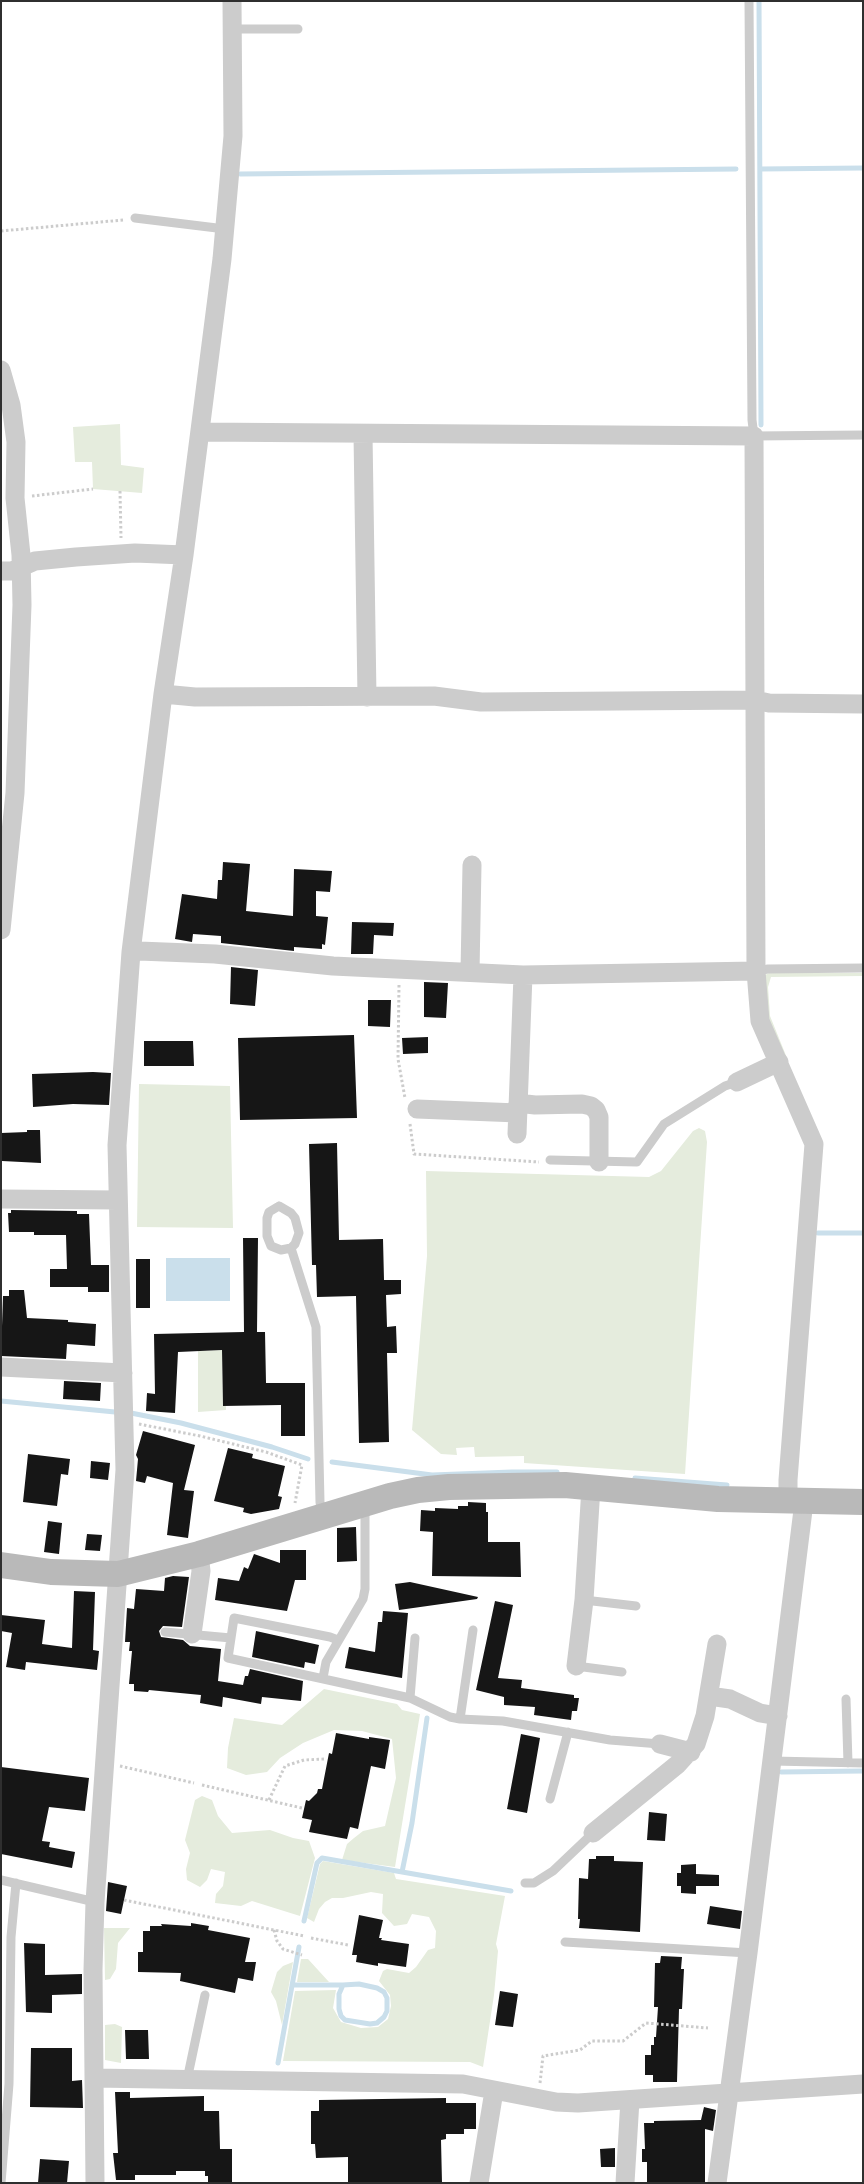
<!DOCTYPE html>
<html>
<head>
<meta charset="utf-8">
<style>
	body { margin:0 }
	#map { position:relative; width:864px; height:2184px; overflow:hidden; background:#fff; font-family:Ubuntu,sans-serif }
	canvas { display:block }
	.frame { position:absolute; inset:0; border:2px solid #2f2f2f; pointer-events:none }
</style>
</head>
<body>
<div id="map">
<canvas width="864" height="2184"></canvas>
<div class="frame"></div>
</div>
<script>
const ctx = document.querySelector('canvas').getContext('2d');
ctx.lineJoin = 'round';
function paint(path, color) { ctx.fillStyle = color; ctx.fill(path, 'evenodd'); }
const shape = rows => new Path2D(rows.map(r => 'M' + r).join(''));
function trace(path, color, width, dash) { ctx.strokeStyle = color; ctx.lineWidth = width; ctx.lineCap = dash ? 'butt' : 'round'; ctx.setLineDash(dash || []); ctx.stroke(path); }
const green = shape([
	[120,424,121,465,144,468,142,493,93,489,92,462,75,462,73,427],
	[769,973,863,973,863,976,771,977,768,987,770,1016,787,1058,787,1061,767,1019,765,975],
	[139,1084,230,1086,233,1228,137,1227],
	[699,1128,705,1131,707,1142,685,1474,524,1463,524,1456,475,1457,474,1447,456,1448,457,1455,441,1454,412,1430,427,1256,426,1171,649,1177,661,1171,693,1131],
	[222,1350,223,1406,226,1406,226,1410,198,1412,198,1351],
	[324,1689,397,1704,402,1710,420,1714,395,1867,342,1860,347,1844,354,1838,363,1831,385,1826,396,1778,392,1739,362,1731,334,1730,303,1743,280,1758,267,1772,246,1775,227,1768,228,1748,234,1718,282,1725],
	[202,1796,212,1800,218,1816,232,1833,270,1830,293,1838,309,1841,315,1858,300,1916,252,1901,241,1906,215,1903,216,1894,223,1886,225,1872,211,1869,207,1880,200,1887,187,1880,186,1869,190,1853,185,1840,195,1800],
	[323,1861,394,1873,396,1879,505,1896,496,1944,498,1951,494,1995,483,2067,470,2062,283,2061,295,1991,336,1990,333,2008,341,2022,361,2028,378,2027,388,2019,391,2006,390,1995,379,1981,383,1971,387,1969,409,1973,416,1967,428,1950,435,1948,436,1931,429,1917,412,1914,407,1924,394,1926,382,1913,383,1894,371,1892,343,1898,332,1898,325,1902,319,1909,314,1922,307,1918,320,1864],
	[104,1928,130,1928,118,1943,116,1969,110,1979,105,1980],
	[301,1959,308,1959,329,1982,297,1982],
	[293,1962,282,2025,276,2001,271,1992,277,1972,283,1966],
	[115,2024,122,2027,121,2063,105,2060,105,2025]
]);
const water = shape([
	[166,1258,230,1258,230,1301,166,1301]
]);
const stream = shape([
	[759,1,761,425],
	[760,169,863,168],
	[240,174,736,169],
	[818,1233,863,1233],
	[1,1401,115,1412],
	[131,1413,181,1423,272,1447,308,1459],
	[332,1462,432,1475,512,1472,557,1472],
	[635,1478,727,1485],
	[781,1772,863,1771],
	[402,1872,412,1823,427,1718],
	[304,1921,317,1863,322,1858,511,1891],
	[292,1985,343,1985,359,1984,377,1988,384,1992,387,1998,387,2011,384,2017,377,2023,370,2024,345,2020,341,2016,339,2009,339,1994,343,1985],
	[278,2063,299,1947]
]);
const building = shape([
	[223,862,250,864,246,911,293,916,294,869,332,871,330,892,316,891,316,916,328,917,325,945,322,944,322,949,294,947,294,951,221,943,221,936,193,934,192,942,175,939,182,894,217,899,218,880,222,880],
	[352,922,394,923,393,936,374,935,373,954,351,954],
	[231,967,258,970,255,1006,230,1004],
	[424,982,448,983,446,1018,424,1017],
	[368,1000,391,1000,390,1027,368,1026],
	[354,1035,357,1118,240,1120,238,1038],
	[428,1037,428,1053,403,1054,402,1038],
	[144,1041,193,1041,194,1066,144,1066],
	[93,1072,111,1073,109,1105,73,1104,33,1107,32,1074],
	[27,1130,40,1130,41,1163,2,1161,1,1133,27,1132],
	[337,1143,339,1240,383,1239,384,1280,401,1280,401,1294,386,1295,387,1327,396,1326,397,1353,387,1353,389,1442,359,1443,356,1296,317,1297,316,1265,312,1265,309,1144],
	[11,1210,77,1211,77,1214,89,1214,91,1265,109,1265,109,1292,88,1292,88,1287,50,1287,50,1269,67,1269,66,1235,34,1235,34,1232,9,1232,8,1213,11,1213],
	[243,1238,258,1238,257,1332,265,1332,266,1383,305,1383,305,1436,281,1436,281,1405,223,1406,222,1350,178,1352,175,1413,146,1411,147,1393,155,1394,154,1334,244,1332],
	[136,1259,150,1259,150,1308,136,1308],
	[9,1290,24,1290,27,1318,68,1320,68,1322,96,1324,95,1346,67,1344,66,1359,1,1356,3,1296,9,1296],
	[64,1381,101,1383,100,1401,63,1399],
	[143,1431,195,1445,184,1490,194,1491,188,1538,167,1535,173,1483,147,1476,145,1483,136,1481,138,1459,136,1455],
	[228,1448,253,1454,252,1458,285,1466,278,1496,282,1497,279,1509,251,1514,243,1512,244,1508,214,1501],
	[28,1454,70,1459,68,1475,61,1474,57,1506,23,1502],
	[91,1461,110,1463,108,1480,90,1478],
	[468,1502,486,1503,486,1512,488,1512,488,1542,520,1542,521,1577,432,1576,433,1532,420,1531,421,1510,435,1511,435,1508,458,1509,458,1506,468,1506],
	[48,1521,62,1523,59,1554,44,1552],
	[356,1527,357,1561,337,1562,337,1528],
	[87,1534,102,1535,100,1551,85,1550],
	[280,1550,306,1550,306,1580,295,1580,287,1611,215,1600,218,1578,239,1581,244,1567,248,1569,254,1554,280,1563],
	[173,1576,189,1577,182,1627,163,1626,159,1631,161,1637,183,1640,190,1646,221,1649,218,1681,243,1685,245,1676,248,1676,250,1669,303,1681,301,1701,262,1697,261,1704,223,1697,222,1707,200,1703,201,1695,149,1690,148,1692,134,1691,134,1684,129,1684,132,1651,129,1651,130,1642,125,1642,127,1608,134,1609,136,1589,164,1591,165,1578],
	[410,1582,478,1597,477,1599,399,1610,395,1584],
	[74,1591,95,1592,93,1650,99,1651,97,1670,26,1662,25,1670,6,1667,12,1633,1,1631,1,1615,45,1620,42,1644,72,1648],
	[495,1601,513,1605,498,1678,522,1680,521,1688,574,1695,574,1698,579,1698,577,1711,572,1711,571,1720,534,1715,535,1707,504,1705,504,1697,476,1690],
	[383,1611,408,1613,402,1678,345,1668,349,1647,375,1652,378,1622,382,1622],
	[256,1631,319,1645,315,1664,305,1662,304,1668,252,1657],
	[336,1733,369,1739,369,1737,390,1740,385,1769,371,1766,358,1829,350,1827,347,1839,309,1832,312,1820,302,1818,306,1800,309,1801,317,1793,318,1789,322,1789,329,1753,332,1754],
	[521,1734,540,1738,527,1813,507,1809],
	[1,1767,89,1778,85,1811,49,1807,42,1841,50,1842,49,1847,75,1852,72,1868,1,1854],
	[649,1812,667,1814,665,1841,647,1840],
	[596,1856,614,1856,614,1861,643,1862,640,1932,579,1928,580,1919,578,1919,579,1878,588,1879,589,1859,596,1859],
	[696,1864,696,1874,719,1875,719,1886,696,1886,696,1894,681,1893,681,1886,677,1886,677,1873,681,1873,681,1865],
	[108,1882,127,1886,121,1914,106,1911],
	[710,1906,742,1911,740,1929,707,1924],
	[359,1915,383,1920,379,1938,382,1938,381,1940,409,1944,406,1967,378,1963,378,1966,356,1962,357,1955,352,1955],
	[191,1923,209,1926,208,1930,250,1938,245,1962,256,1962,253,1981,238,1978,235,1993,180,1981,181,1973,138,1972,138,1952,143,1952,143,1931,150,1931,150,1926,162,1926,161,1924,191,1926],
	[24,1943,45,1944,45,1975,82,1974,82,1994,52,1995,52,2013,26,2012],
	[661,1956,682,1957,681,1969,684,1969,682,2009,679,2009,677,2082,653,2082,653,2075,645,2075,645,2055,651,2055,651,2045,654,2045,654,2037,656,2037,658,2007,654,2007,655,1963,660,1963],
	[500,1991,518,1994,513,2027,495,2025],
	[125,2030,148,2030,149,2059,126,2059],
	[31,2048,72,2048,72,2081,82,2080,83,2108,30,2107],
	[115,2092,130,2092,130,2098,204,2096,204,2111,219,2111,220,2149,232,2149,232,2183,208,2183,208,2176,205,2176,205,2171,176,2171,176,2175,135,2175,135,2180,116,2180,113,2153,118,2153],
	[446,2098,446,2103,476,2103,476,2129,464,2129,464,2134,446,2134,446,2139,441,2140,442,2183,348,2183,348,2157,316,2158,315,2144,311,2144,311,2111,319,2111,319,2100],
	[704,2107,716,2110,713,2131,705,2129,705,2182,647,2183,647,2162,642,2162,642,2149,645,2149,644,2123,654,2123,654,2121,701,2120],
	[615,2148,615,2167,601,2167,600,2149],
	[40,2159,69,2161,67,2183,38,2183]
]);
const path = shape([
	[1,231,123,220],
	[120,491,121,538],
	[32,496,93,489],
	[399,985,398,1059,405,1098],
	[410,1124,414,1154,539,1162],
	[139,1424,200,1436,266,1452,302,1465,295,1503],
	[120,1766,194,1783],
	[202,1785,302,1808],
	[269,1800,285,1766,304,1760,324,1759],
	[124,1900,304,1936],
	[274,1930,277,1941,283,1949,302,1955],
	[311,1938,348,1945],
	[540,2083,543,2056,580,2050,592,2041,623,2041,646,2023,708,2028]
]);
const lane = shape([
	[749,1,752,420,754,436,863,435],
	[232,29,298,29],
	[135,218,225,229],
	[756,971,768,969,863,968],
	[550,1160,637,1162,664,1124,725,1086,737,1082],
	[279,1206,291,1213,295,1218,299,1233,295,1244,291,1248,281,1250,271,1246,267,1236,267,1218,269,1212,279,1206],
	[291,1248,316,1327,320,1502,322,1515],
	[584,1600,636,1606],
	[165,1632,231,1638],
	[338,1640,330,1637,234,1618,228,1658,410,1698,450,1717,460,1719,503,1721,610,1740,660,1744],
	[576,1666,622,1672],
	[323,1678,326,1662,363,1599,365,1589,365,1506],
	[410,1698,415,1638],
	[846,1699,848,1763],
	[460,1719,473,1630],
	[773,1761,863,1763],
	[550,1799,568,1732],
	[1,1880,95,1902],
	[525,1883,534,1883,553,1871,593,1833],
	[565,1942,748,1953],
	[187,2080,205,1995],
	[1,2183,9,2084,11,1937,16,1883]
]);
const street = shape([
	[1,370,11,405,16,442,15,498,21,555,22,605,15,793,1,930],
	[200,432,754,436,756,971,760,1021,814,1144,788,1480,788,1502],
	[363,434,367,697],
	[1,571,12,571,35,561,76,557,135,553,184,555],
	[163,694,195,697,434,696,481,702,755,700,769,703,863,704],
	[131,952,139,951,215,954,333,966,523,975,756,971],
	[470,972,472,865],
	[737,1082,779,1062],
	[518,1103,535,1105,582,1104,591,1106,596,1110,599,1117,599,1162],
	[417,1109,518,1113],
	[517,1134,523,975],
	[1,1199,118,1200],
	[1,1367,123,1373],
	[192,1634,201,1571,199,1554],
	[576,1666,584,1600,591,1487],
	[709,1696,730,1699,760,1713,778,1716],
	[660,1744,691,1752],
	[593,1833,678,1764,696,1744,705,1716,717,1644],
	[95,2078,463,2084,556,2102,578,2103,863,2084],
	[95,2183,93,1970,95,1902,125,1470,117,1145,131,952,163,694,184,555,222,259,233,136,232,1],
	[479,2183,494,2091],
	[625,2183,630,2100],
	[717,2183,748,1953,804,1502]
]);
const secondary = shape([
	[1,1565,51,1572,118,1574,199,1554,390,1496,418,1490,449,1487,565,1485,718,1499,863,1502]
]);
paint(green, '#e5ecdd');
paint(water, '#cadfeb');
trace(stream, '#cadfeb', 5);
paint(building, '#161616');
trace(path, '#ccc', 3, [2.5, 2.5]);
trace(lane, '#ccc', 9);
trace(street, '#ccc', 19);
trace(secondary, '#b9b9b9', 26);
</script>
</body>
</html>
